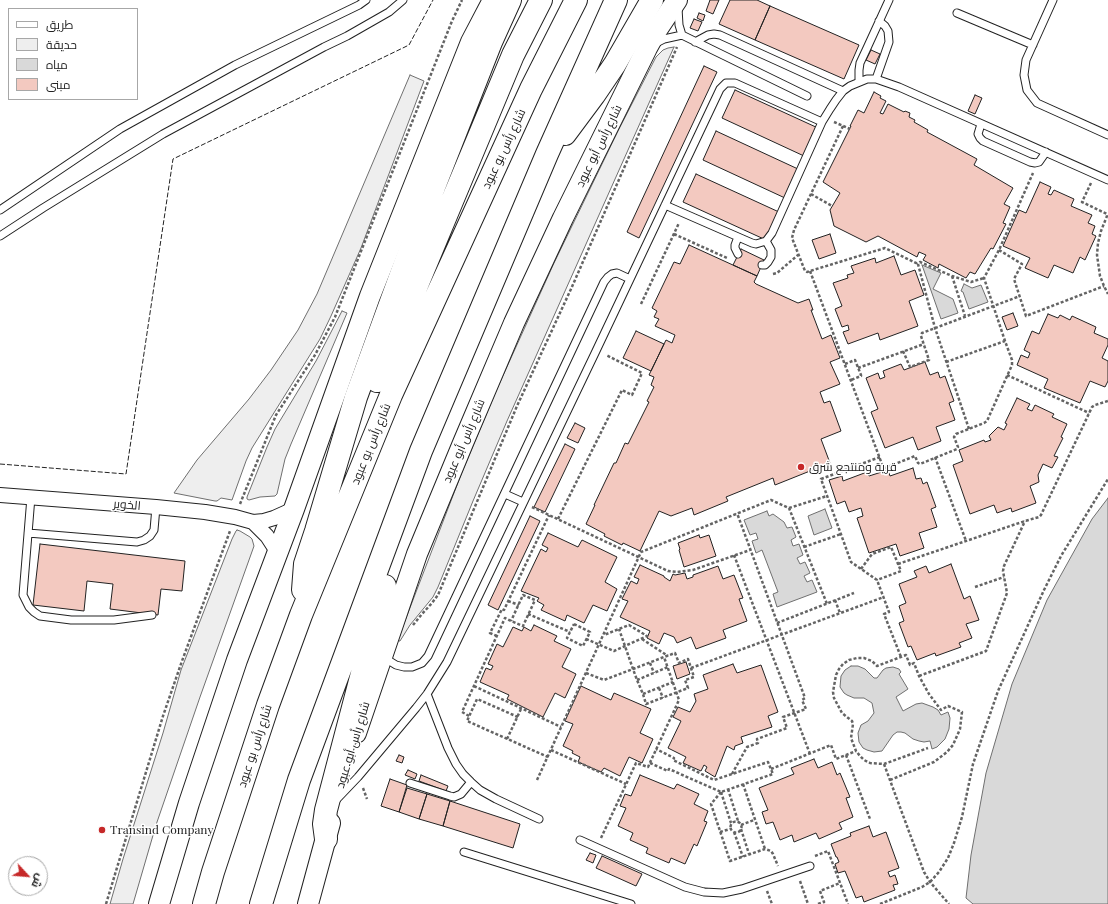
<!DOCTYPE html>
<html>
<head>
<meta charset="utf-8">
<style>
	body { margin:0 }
	#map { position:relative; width:1108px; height:904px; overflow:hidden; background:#fff; font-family:"Playfair Display",Cairo,serif }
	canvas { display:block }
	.legend { position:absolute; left:8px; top:8px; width:130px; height:92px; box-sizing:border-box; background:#fff; border:1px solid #a7a7a7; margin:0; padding:5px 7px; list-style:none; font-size:12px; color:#222 }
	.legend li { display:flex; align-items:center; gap:8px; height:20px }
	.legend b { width:20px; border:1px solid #a7a7a7 }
	.north { position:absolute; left:8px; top:856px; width:40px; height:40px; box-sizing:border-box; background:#fff; border:1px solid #a7a7a7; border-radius:50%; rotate:116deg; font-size:11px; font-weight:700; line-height:16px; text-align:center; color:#222 }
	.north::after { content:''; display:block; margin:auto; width:14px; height:18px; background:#c62828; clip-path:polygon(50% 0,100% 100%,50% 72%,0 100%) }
</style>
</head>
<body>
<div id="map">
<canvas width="1108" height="904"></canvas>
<ul class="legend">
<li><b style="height:5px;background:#fff"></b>طريق</li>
<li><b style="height:11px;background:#eee"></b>حديقة</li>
<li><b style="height:11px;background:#d9d9d9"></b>مياه</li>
<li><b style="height:11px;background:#f3c9c0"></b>مبنى</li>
</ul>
<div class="north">ش</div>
</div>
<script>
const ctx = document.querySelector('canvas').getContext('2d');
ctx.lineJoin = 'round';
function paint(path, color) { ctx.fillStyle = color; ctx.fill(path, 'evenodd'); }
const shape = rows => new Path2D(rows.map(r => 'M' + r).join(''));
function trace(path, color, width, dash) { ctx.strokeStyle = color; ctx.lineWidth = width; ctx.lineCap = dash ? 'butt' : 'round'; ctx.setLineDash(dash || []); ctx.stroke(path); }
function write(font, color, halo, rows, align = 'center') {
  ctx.font = font + ' "Playfair Display",Cairo,serif'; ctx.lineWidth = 3; ctx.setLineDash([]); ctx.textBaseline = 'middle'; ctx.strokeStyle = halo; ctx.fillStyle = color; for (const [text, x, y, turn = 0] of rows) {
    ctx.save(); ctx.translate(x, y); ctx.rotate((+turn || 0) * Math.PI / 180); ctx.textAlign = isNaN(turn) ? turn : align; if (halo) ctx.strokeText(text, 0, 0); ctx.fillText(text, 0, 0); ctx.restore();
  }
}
const green = shape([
	[674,47,507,421,473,501,438,587,433,597,410,625,400,641,399,641,398,639,462,472,496,391,554,263,619,129,656,57,663,50,668,48,674,47],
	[410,75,424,81,361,248,331,316,320,339,252,448,246,461,232,500,221,498,217,501,215,501,174,493,197,460,249,399,271,370,298,330,317,294,410,75],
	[342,311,347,313,291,444,285,459,277,494,275,496,260,497,249,500,247,499,247,497,267,447,275,429,316,361,342,311],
	[237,530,240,531,250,537,252,539,254,546,200,697,156,825,133,904,110,904,123,859,163,733,181,670,232,539,236,531,237,530]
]);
const water = shape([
	[922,265,941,273,933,289,953,299,958,313,941,319,922,265],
	[964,284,972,288,981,285,988,302,969,309,963,292,961,291,964,284],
	[1108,498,1108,904,973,904,966,898,971,855,986,773,1012,684,1047,600,1092,519,1108,498],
	[825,509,832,528,814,535,808,516,825,509],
	[767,511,769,516,773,514,784,522,787,528,792,527,796,537,791,540,793,546,799,544,803,555,797,558,800,564,805,562,810,573,804,576,807,582,812,580,817,592,777,607,773,594,778,592,762,550,756,553,752,541,758,539,756,533,750,535,744,520,767,511],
	[851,666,858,666,865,669,874,678,877,678,883,670,886,668,893,667,899,669,901,672,899,674,908,689,896,697,903,711,916,704,922,703,933,707,938,710,941,715,948,712,950,718,949,729,945,739,937,747,932,749,930,741,924,742,919,741,913,739,905,733,901,732,897,732,893,735,882,751,874,752,867,750,863,748,859,742,858,733,861,725,868,721,874,713,872,703,864,698,854,698,847,695,844,693,840,687,841,676,845,670,851,666]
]);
const building = shape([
	[710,0,719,0,713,14,706,11,710,0],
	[730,0,757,0,770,6,755,40,719,24,730,0],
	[770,6,859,45,844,79,755,40,770,6],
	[699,13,705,15,703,21,697,18,699,13],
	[694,19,702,22,698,31,690,28,694,19],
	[871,50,880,54,875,64,866,60,871,50],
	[704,66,717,72,639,238,627,232,704,66],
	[735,90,818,128,804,156,722,118,735,90],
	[874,92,881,96,880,98,886,101,880,113,883,114,888,104,904,112,905,111,910,113,909,117,915,120,914,122,928,130,927,132,977,159,974,165,1013,188,1004,204,1010,207,1003,223,1006,224,993,249,991,248,975,274,970,272,966,278,939,264,938,268,923,260,926,255,919,252,917,257,878,236,866,242,834,226,830,210,840,193,823,182,851,126,850,126,858,110,864,113,874,92],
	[975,95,982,98,975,114,968,111,975,95],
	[716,131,798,169,785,198,703,160,716,131],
	[696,174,779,212,766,240,683,202,696,174],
	[1040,182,1051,187,1048,194,1051,195,1054,190,1074,199,1071,206,1092,215,1088,223,1095,226,1092,234,1096,236,1085,260,1080,257,1073,273,1054,265,1048,278,1025,268,1030,258,1003,246,1019,210,1026,213,1040,182],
	[830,234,836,253,819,259,812,240,830,234],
	[689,245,757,276,754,282,756,284,798,303,809,299,813,310,811,310,822,339,831,335,840,358,830,362,840,384,820,392,824,403,830,401,841,431,821,439,830,463,775,485,773,478,726,497,728,501,694,515,692,508,671,516,659,511,640,551,623,543,622,545,604,536,605,534,586,524,595,505,594,505,614,463,616,463,625,443,628,444,649,402,647,401,654,387,651,385,654,377,649,375,666,340,672,343,675,335,655,326,659,319,654,317,657,311,652,308,674,262,680,264,689,245],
	[741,249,764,260,757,276,733,265,741,249],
	[894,256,901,275,915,270,924,295,909,301,918,326,880,340,878,333,848,344,843,332,849,330,848,325,842,327,835,309,842,306,833,283,848,278,847,275,854,273,851,266,875,258,876,263,894,256],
	[1013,313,1018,326,1007,330,1002,317,1013,313],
	[1048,314,1058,318,1060,315,1070,320,1072,316,1096,327,1094,333,1108,339,1108,345,1102,358,1108,361,1108,381,1105,387,1090,381,1080,403,1044,388,1048,379,1017,365,1021,355,1028,358,1030,353,1024,350,1032,331,1039,334,1048,314],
	[636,331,664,344,651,371,623,358,636,331],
	[925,362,930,375,938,372,940,378,945,376,954,401,949,403,955,420,936,427,941,441,918,450,913,437,885,448,871,412,878,409,866,378,878,373,880,379,885,377,883,371,901,364,904,370,925,362],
	[1017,398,1030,404,1027,409,1032,411,1035,405,1054,414,1052,417,1067,424,1061,437,1063,438,1054,456,1058,457,1052,468,1043,464,1038,475,1039,482,1030,486,1036,503,1012,512,1011,508,997,513,994,505,970,514,953,465,963,461,959,450,984,440,985,442,991,440,989,436,998,427,1004,430,1007,424,1005,423,1017,398],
	[575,423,585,428,578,443,567,438,575,423],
	[565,444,575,449,545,512,534,507,565,444],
	[913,468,916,479,921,478,923,484,927,482,936,507,931,509,937,527,919,533,924,548,900,556,896,544,869,553,857,518,863,516,861,508,849,512,845,501,837,504,829,480,842,476,843,481,867,472,869,476,888,470,890,476,913,468],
	[530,516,540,521,498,610,488,605,530,516],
	[548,533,578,547,582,540,617,557,605,582,617,589,607,611,593,605,584,623,567,615,565,621,541,610,544,605,537,601,539,598,521,591,541,549,546,552,548,548,542,545,548,533],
	[699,535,700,538,709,535,716,556,684,567,679,550,680,549,678,543,699,535],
	[40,544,185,561,182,591,161,589,158,615,110,609,113,584,87,581,84,611,33,605,40,544],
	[951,564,964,599,970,596,979,620,966,624,972,638,959,643,961,647,936,656,935,653,917,660,911,646,908,647,899,623,904,621,899,606,906,603,899,584,917,577,914,571,926,566,929,573,951,564],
	[640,565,664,576,664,577,670,581,673,574,675,575,685,573,687,579,693,577,693,575,718,566,723,579,734,575,743,598,739,599,747,621,723,630,726,638,696,649,691,637,677,643,674,637,664,633,659,644,647,638,650,631,620,617,628,601,622,599,631,581,637,584,639,579,634,577,640,565],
	[534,625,557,636,554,641,571,649,562,667,576,674,565,698,555,693,543,717,507,699,509,695,480,682,486,668,491,670,493,666,488,664,497,644,503,647,513,627,522,631,524,627,531,631,534,625],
	[686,662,690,674,677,679,673,666,686,662],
	[733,664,737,673,761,665,778,712,768,716,772,727,741,737,743,743,735,746,734,750,727,746,715,777,705,771,707,767,704,765,701,771,683,763,686,757,668,748,681,721,673,717,678,707,690,712,696,701,694,694,708,689,703,675,733,664],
	[581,686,611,700,614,693,651,709,640,733,653,739,642,763,629,757,620,776,604,768,601,772,578,762,580,757,572,753,573,751,563,746,573,724,565,721,581,686],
	[399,755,404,757,402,763,396,761,399,755],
	[814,759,818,768,832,762,837,775,840,773,850,797,846,798,853,817,839,823,842,829,819,839,816,833,794,842,792,835,780,840,773,822,766,824,762,812,768,810,759,788,794,774,791,768,814,759],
	[408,770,417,774,415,779,405,775,408,770],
	[421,775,448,786,446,791,419,781,421,775],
	[640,775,674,789,677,784,699,794,694,804,708,811,704,821,707,822,697,846,694,844,685,864,671,858,669,863,646,853,648,848,630,840,633,833,618,826,626,808,620,806,625,794,631,796,640,775],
	[390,779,407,785,399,812,381,806,390,779],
	[407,788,427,794,419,819,399,812,407,788],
	[427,794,450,801,443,826,419,819,427,794],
	[450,801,520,824,513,848,443,826,450,801],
	[869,826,873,837,886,832,899,868,888,872,890,877,895,875,898,884,893,885,895,890,864,902,862,896,856,898,845,871,838,873,835,864,839,862,837,857,836,857,831,844,851,836,850,833,869,826],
	[590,853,596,855,593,863,586,860,590,853],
	[602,856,642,874,636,886,596,868,602,856]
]);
const path = shape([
	[834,122,850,129],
	[843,126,794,230,792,238,805,271,807,272,810,271,885,248,918,264],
	[1091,183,1082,202,1107,214,1107,216,1101,231,1098,243,1097,255,1100,276,1104,286,1108,294],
	[811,194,832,206],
	[674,234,727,258],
	[999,250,1022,264,1014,279,1026,316,1104,286],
	[810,271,883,467,885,468,915,456,918,463,920,464,957,449,958,447,954,437,956,434,984,423,987,421,1012,365,1012,360,1005,341,984,278,999,250,1033,173],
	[773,274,777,273,798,255],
	[952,276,965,316],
	[641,304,679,223],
	[903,351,910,367,929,360,921,336,922,333,1020,296],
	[946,362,1005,341],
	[845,364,855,360,861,375,861,376,851,380],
	[858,368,924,344],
	[1007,375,1089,413],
	[969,429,935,328,918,264,920,262,952,276,971,282,984,278],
	[880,457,821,479,851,562,877,580,889,612,884,614,901,657],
	[935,457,966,541],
	[240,504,276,415,315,355,335,317,452,21,462,0],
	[532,507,668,571,677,572,693,570,750,550],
	[789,508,827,496],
	[558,519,622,390,632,395,642,373,606,355],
	[804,547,841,534],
	[734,555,810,754],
	[898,564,1025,521,1039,517,1041,515,1092,407,1095,405,1108,401],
	[861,569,872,554,891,547,901,571,877,580],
	[975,587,1004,577],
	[835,600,840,613],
	[508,601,519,605],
	[528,614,570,632],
	[777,623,854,593],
	[574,624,590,632,583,646,567,638,574,624],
	[413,625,422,614,432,603,438,595,517,406,571,289,677,47],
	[497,636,490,633,502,609,504,610,549,515],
	[586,639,614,651,647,636,629,625,604,635],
	[642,639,668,656],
	[650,663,654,673],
	[691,668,884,597],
	[586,673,604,680,633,669,664,657,675,653,679,663,688,659,694,677,685,680,688,688,646,704,643,694,637,680,633,669,619,629],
	[919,676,986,651,1007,593,1003,571,1004,566,1025,521],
	[637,680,668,667],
	[474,686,561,727],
	[659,688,663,698],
	[643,694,673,682],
	[469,716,462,712,505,618,511,621,523,626,535,600,523,595,511,621],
	[518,717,477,699,467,721,548,757],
	[507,739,521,709],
	[551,750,626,784],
	[846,755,870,819],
	[650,763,668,771,669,769,721,792,773,774,768,762,714,780,673,760,674,758,656,749],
	[884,764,924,872,930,882,949,904],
	[771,769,831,745,836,759,856,751],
	[732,774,747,747,758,743,757,739,787,728,783,717,806,709,802,700,805,698,737,513],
	[537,780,641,552,771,500,789,508,827,604],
	[890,780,934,762,947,752,953,745,960,729,962,712,948,706,941,710,929,694,919,676,914,663,910,665,906,655,877,666,872,661,864,658,857,658,849,660,843,664,839,669,836,675,833,692,834,698,842,713,852,721,853,724,851,738,856,751,860,756,864,760,870,763,884,764,928,748],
	[743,784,765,849],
	[363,788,367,799],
	[728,789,738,821],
	[721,792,711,804,730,861,765,849,771,851,773,854,778,866],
	[721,792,731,823],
	'730.5 827a5.5 5.5 0 1 1 11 0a5.5 5.5 0 1 1-11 0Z',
	[741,825,754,820],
	[741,829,749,854],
	[720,832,730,829],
	[734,832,743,857],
	[601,838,636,763,648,767,679,700,664,657],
	[815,856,828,851,848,904],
	[800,881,808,904],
	[767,891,772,904],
	[106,904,163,716,182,661,230,531],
	[818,904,824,902,820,891,840,883],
	[880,904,922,887,930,882,939,872,948,858,954,843,962,817,973,764,998,691,1044,590,1061,556,1108,479]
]);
const lane = shape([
	[1053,0,1026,60,1024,75,1027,90,1037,103,1108,135],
	[678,8,679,25,682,35],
	[957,13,1033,45],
	[695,42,708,35,714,34,720,35,843,91],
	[654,44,664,39,682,35,807,96],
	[876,79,889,42,888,31,885,26,879,21],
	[859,82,859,70,860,63,867,48,889,0],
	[981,124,978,134,980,138,983,141,1030,162,1035,163,1039,162,1046,152],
	[665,205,752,243,756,244,766,241,772,233,822,122,830,109,836,100,843,91,850,86,867,79,876,79,899,87,1108,180],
	[0,210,120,129,235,65,359,5,366,0],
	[0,236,43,208,163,134,324,47,347,36,389,12,403,0],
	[738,237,735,245,735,248,738,254],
	[762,265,765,265,768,262,771,257,771,250,766,241],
	[505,494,523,502],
	[31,497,23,595,29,607,34,612,40,616,71,620,114,620,152,615],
	[28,533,137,542,144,540,150,536,154,530,156,507],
	[383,657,396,665,404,667,412,667,422,663,428,656,604,282,608,277,612,274,617,273,630,279],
	[427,694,448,748,456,764,463,774,471,782,480,790,496,799,539,819],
	[410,783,450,796,454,797,461,794,471,782],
	[337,799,358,777,416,708,427,694,447,662,596,351,720,89,726,83,735,83,822,122],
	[580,840,685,887,704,892,723,893,742,889,810,866],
	[464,852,631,904]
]);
const street = shape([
	[0,495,156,507,205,512,235,517,253,522,264,521,274,518,294,509],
	[253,522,267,536,278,553]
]);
const secondary = shape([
	[356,733,417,554,463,443,514,323,563,218,647,48,657,30,677,0],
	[159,904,189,803,237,660,294,509,370,296,471,42,493,0],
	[308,904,330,823]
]);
const highway = shape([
	[565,134,594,95,615,64,652,0],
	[377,381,513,55,541,0],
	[303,590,305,564,316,531,356,397,421,220,491,42,510,0],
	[326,839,324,824,326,810,385,586],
	[204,904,213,872,268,705,301,615,391,395,531,89,576,0],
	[261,904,299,780,421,451,547,154,616,0]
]);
const fence = shape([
	[0,464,126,474,173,159,409,45,433,0]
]);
const markers = [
	[801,467,4,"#c62828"],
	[102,830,4,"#c62828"]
];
const streetNames = [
	["شارع رأس أبو عبود",599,146,-64],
	["شارع رأس بو عبود",504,149,-65],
	["شارع رأس أبو عبود",464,441,-67],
	["شارع رأس بو عبود",371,444,-68],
	["الخوير",127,505,5],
	["شارع رأس أبو عبود",353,745,-73],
	["شارع رأس بو عبود",255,746,-72]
];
const poiNames = [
	["قرية ومنتجع شرق",809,467],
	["Transind Company",110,830]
];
paint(green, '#eee');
trace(green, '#6f6f6f', 1);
paint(water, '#d9d9d9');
trace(water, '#6f6f6f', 1);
paint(building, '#f3c9c0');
trace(building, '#222', 1);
trace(lane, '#222', 9);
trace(street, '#222', 16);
trace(secondary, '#222', 22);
trace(highway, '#222', 24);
trace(path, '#646464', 2.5, [3, 2]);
trace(lane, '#fff', 7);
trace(street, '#fff', 14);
trace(secondary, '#fff', 20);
trace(highway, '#fff', 22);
trace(fence, '#222', 1, [5, 2]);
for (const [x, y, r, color] of markers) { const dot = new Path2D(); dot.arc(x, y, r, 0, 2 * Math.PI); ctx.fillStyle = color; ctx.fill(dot); trace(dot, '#fff', 1.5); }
write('12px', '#222', '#fff', streetNames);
write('12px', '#222', '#fff', poiNames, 'left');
</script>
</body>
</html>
